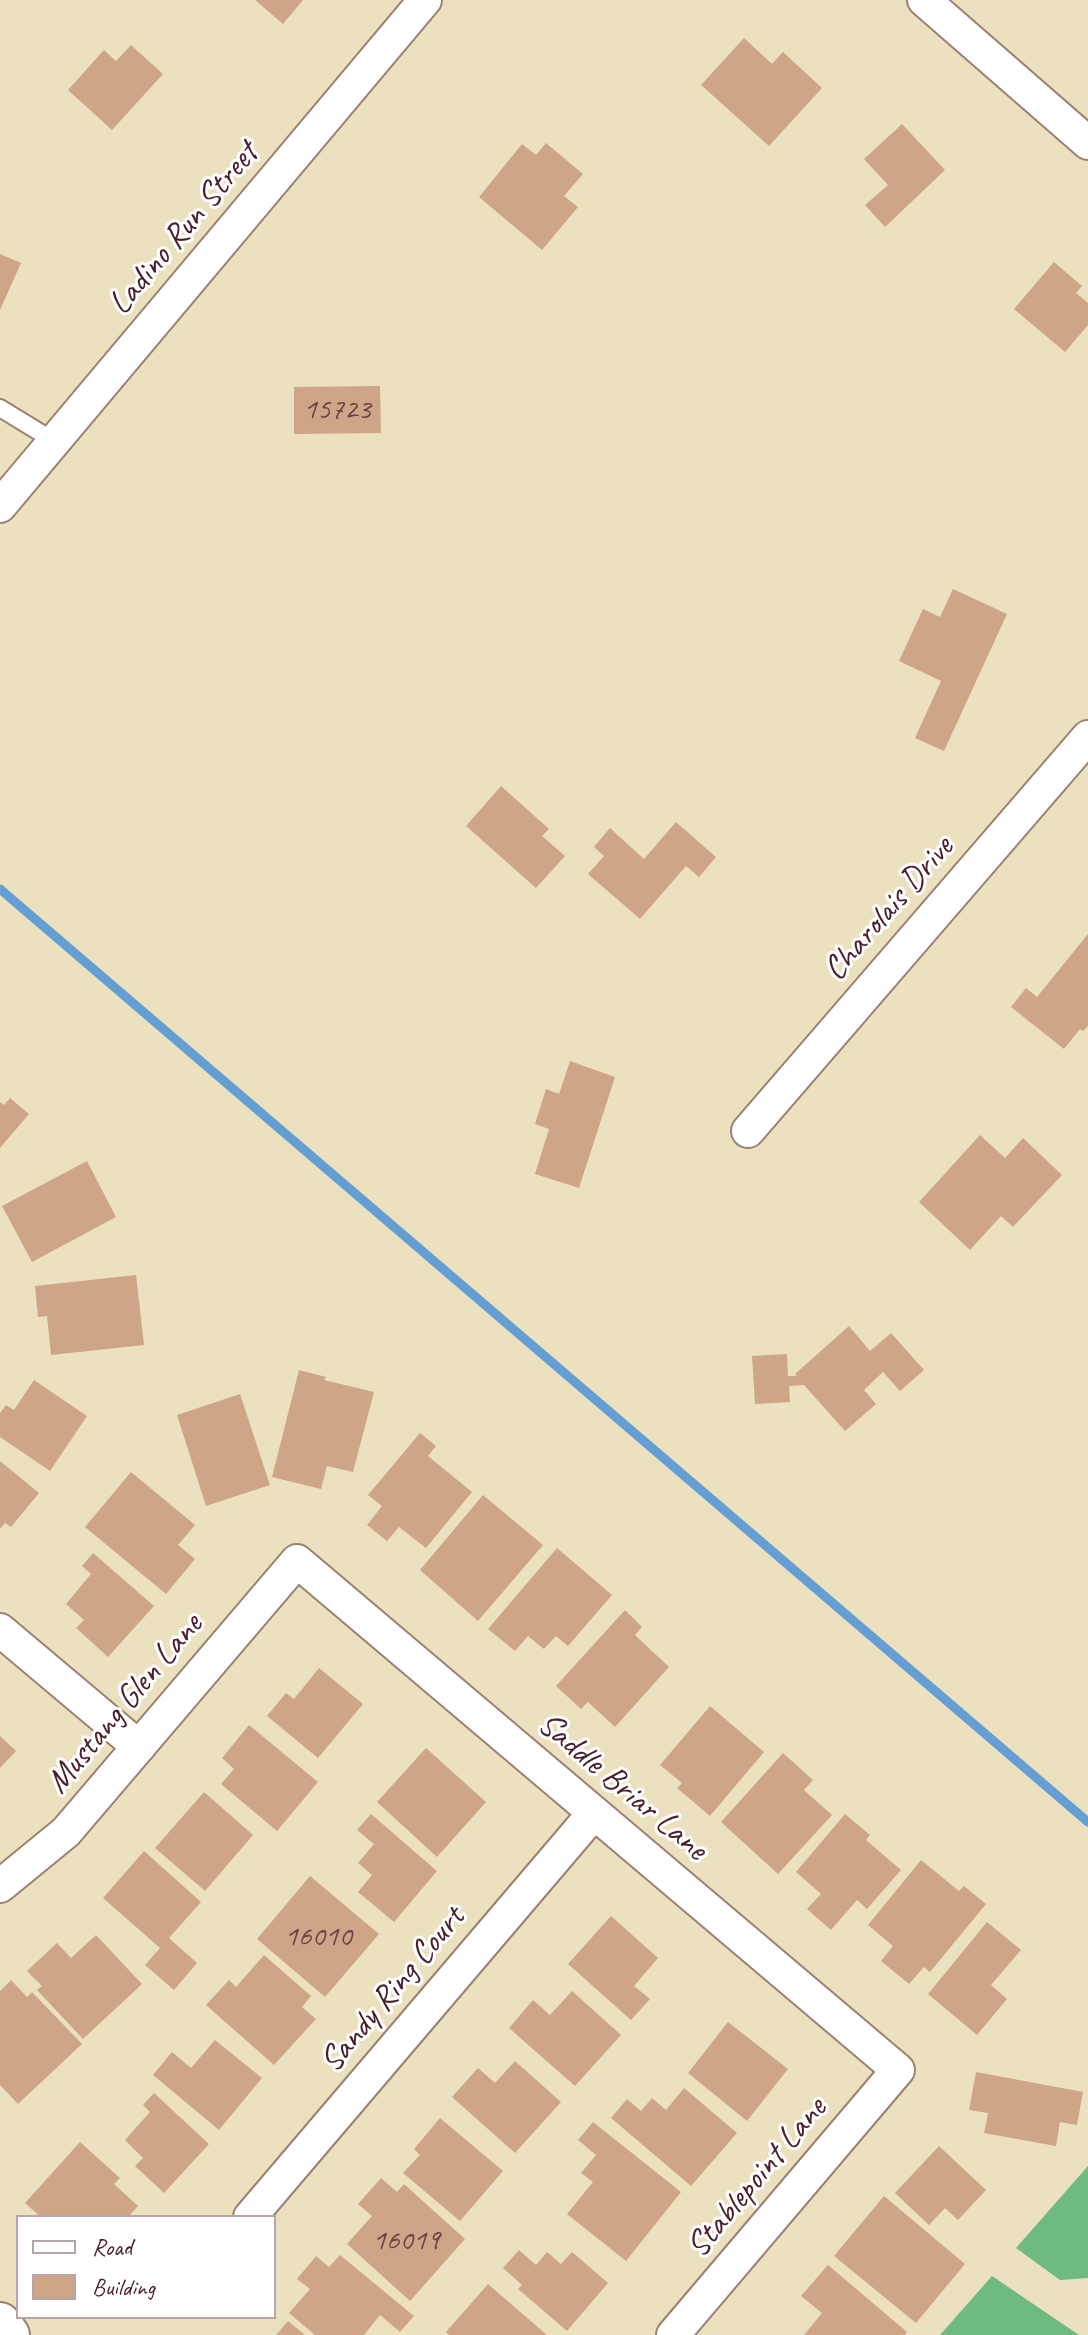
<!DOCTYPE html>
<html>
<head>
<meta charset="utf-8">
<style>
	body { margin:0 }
	#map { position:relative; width:1088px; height:2335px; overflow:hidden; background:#ece1be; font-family:Caveat,sans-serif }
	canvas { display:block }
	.legend { position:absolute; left:16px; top:2215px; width:260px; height:104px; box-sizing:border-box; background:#fff; border:2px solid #b7a5aa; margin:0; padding:10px 14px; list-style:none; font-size:24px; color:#4a1f2b }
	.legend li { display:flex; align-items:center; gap:16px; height:40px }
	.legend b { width:40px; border:2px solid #b7a5aa }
</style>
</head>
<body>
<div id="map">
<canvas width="1088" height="2335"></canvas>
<ul class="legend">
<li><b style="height:10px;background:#fff"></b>Road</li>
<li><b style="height:22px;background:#cea587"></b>Building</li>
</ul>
</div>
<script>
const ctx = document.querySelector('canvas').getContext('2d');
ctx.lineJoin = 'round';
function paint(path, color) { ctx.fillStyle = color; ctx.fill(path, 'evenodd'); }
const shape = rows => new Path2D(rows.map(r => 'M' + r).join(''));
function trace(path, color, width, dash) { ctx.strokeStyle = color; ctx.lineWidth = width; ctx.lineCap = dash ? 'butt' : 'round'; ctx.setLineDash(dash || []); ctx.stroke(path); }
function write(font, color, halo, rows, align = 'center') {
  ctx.font = font + ' Caveat,sans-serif'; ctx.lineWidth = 6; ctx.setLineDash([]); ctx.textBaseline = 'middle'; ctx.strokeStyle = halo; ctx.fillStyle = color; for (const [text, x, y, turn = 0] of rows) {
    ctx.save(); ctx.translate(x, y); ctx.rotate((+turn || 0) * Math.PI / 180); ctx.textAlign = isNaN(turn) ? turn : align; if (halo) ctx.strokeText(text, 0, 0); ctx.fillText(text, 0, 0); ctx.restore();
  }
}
const forest = shape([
	[1088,2166,1088,2278,1060,2280,1016,2248],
	[992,2276,1079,2335,940,2335]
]);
const stream = shape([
	[0,889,1088,1822]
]);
const building = shape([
	[255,0,303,0,283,24],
	[744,38,772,64,783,52,822,88,769,146,701,85],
	[131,45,163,74,112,130,68,90,104,50,116,61],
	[902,124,945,170,885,227,865,205,888,185,864,159],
	[546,143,583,174,564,196,578,207,542,250,479,197,522,144,536,155],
	[0,254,21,263,0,310],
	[1054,262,1082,286,1076,293,1088,303,1088,325,1065,352,1014,309],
	[380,386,381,433,294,434,294,387],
	[953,589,1007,614,944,751,915,738,941,681,899,661,923,609,940,617],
	[501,786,549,829,542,836,565,856,536,888,466,826],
	[676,822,716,857,699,877,686,866,640,919,588,874,604,856,594,847,610,828,644,859],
	[1088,934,1088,1026,1083,1031,1080,1029,1064,1049,1011,1007,1026,988,1037,997],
	[570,1061,615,1077,579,1188,535,1174,549,1129,535,1124,546,1089,559,1094],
	[10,1098,29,1114,0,1148,0,1102,4,1105],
	[980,1135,1005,1158,1023,1138,1062,1175,1013,1227,1001,1216,970,1250,919,1202],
	[87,1161,116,1217,32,1262,2,1206],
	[136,1275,144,1345,51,1355,47,1316,38,1317,35,1286],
	[849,1326,870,1351,891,1333,924,1370,900,1391,883,1372,864,1390,876,1404,845,1431,804,1385,789,1386,790,1402,755,1404,752,1356,787,1354,788,1376,797,1376,795,1374],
	[299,1370,326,1377,324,1380,374,1392,353,1472,327,1466,321,1489,272,1477],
	[34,1380,87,1416,50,1471,0,1437,0,1413,6,1405,14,1410],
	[240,1394,270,1485,206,1506,177,1415],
	[420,1433,436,1446,428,1456,472,1492,426,1548,399,1527,387,1541,367,1525,382,1506,368,1495],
	[0,1461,39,1493,11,1527,5,1523,0,1529],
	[131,1472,195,1525,178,1545,195,1559,166,1594,85,1527],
	[483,1495,543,1545,478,1621,420,1570],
	[557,1548,612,1595,568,1646,556,1636,544,1649,528,1636,515,1651,488,1629],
	[93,1553,154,1606,108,1657,76,1628,84,1620,66,1604,91,1574,82,1566],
	[625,1610,642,1627,635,1635,669,1667,615,1727,588,1702,581,1709,556,1686],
	[319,1668,363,1704,318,1758,267,1716,286,1693,294,1699],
	[710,1706,764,1752,710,1816,677,1788,682,1783,660,1765],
	[249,1725,318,1782,277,1831,221,1784,234,1769,222,1758],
	[0,1736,16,1751,0,1768],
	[426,1748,486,1802,437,1857,377,1802],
	[783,1753,813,1780,804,1790,832,1815,778,1874,721,1822],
	[204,1792,253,1835,205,1891,155,1848],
	[371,1814,437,1871,394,1922,358,1892,372,1875,358,1863,374,1844,357,1830],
	[845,1814,870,1835,866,1840,901,1870,867,1909,857,1900,831,1930,807,1909,821,1894,796,1872],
	[144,1851,201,1902,169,1938,197,1963,174,1990,145,1965,160,1948,103,1898],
	[921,1860,959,1891,964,1886,986,1904,930,1972,924,1967,909,1984,881,1961,893,1946,868,1925],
	[310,1876,379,1934,325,1997,257,1939],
	[611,1916,658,1958,634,1986,650,1999,631,2020,568,1964],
	[987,1922,1021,1950,991,1985,1007,1999,977,2035,928,1994],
	[96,1935,142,1984,83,2039,37,1990,42,1986,27,1971,57,1943,71,1958],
	[264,1955,311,1996,302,2007,316,2019,274,2065,206,2005,229,1980,236,1987],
	[11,1980,27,1997,32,1992,82,2044,18,2104,0,2085,0,1991],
	[572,1991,621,2035,575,2086,509,2028,533,2000,550,2015],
	[728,2022,788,2069,747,2121,688,2073],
	[215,2040,262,2078,219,2130,153,2075,172,2052,191,2068],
	[515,2061,561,2102,515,2153,452,2097,478,2068,495,2083],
	[976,2072,1083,2092,1077,2125,1060,2122,1056,2146,984,2133,988,2113,969,2110],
	[684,2088,737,2133,691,2186,611,2118,627,2099,641,2111,652,2098,666,2110],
	[154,2093,209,2144,164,2193,135,2166,143,2158,125,2140,150,2112,143,2105],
	[440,2118,503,2171,460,2221,403,2173,420,2155,414,2149],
	[593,2122,681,2192,626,2261,567,2214,593,2182,581,2173,596,2155,578,2140],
	[80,2142,120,2178,114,2184,138,2206,128,2217,41,2217,25,2203],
	[939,2146,986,2190,958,2220,945,2208,929,2225,895,2193],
	[381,2178,397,2192,404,2184,465,2239,410,2301,347,2244,372,2216,358,2204],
	[884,2196,965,2264,916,2323,834,2256],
	[519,2250,536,2265,547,2252,561,2264,572,2252,608,2283,567,2331,518,2289,522,2285,503,2268],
	[340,2255,414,2316,400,2332,380,2315,364,2335,315,2335,289,2313,310,2289,297,2279,316,2256,329,2267],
	[828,2265,907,2332,905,2335,804,2335,822,2313,801,2296],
	[488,2284,547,2335,449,2335,446,2332],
	[288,2321,305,2335,276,2335]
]);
const service = shape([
	[0,408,54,441]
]);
const minor = shape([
	[924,0,1088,143],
	[0,506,425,0],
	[748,1131,1088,737],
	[0,1630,139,1747],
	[0,1886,66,1832,297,1561,898,2070,673,2335],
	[250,2217,594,1813]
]);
const tertiary = shape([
	[0,2323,9,2335]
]);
const numberNames = [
	["15723",337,410],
	["16010",318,1937],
	["16019",406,2241]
];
const streetNames = [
	["Ladino Run Street",184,229,-50],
	["Charolais Drive",889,909,-49],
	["Mustang Glen Lane",125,1704,-50],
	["Saddle Briar Lane",622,1787,40],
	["Sandy Ring Court",393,1990,-50],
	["Stablepoint Lane",757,2178,-50]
];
paint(forest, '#6fba81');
trace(stream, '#649ed3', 9);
paint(building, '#cea587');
trace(service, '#9b8074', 20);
trace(minor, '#9b8074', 36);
trace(tertiary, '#9b8074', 44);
trace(service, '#fff', 16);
trace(minor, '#fff', 32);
trace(tertiary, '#fff', 40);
write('30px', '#6b4042', null, numberNames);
write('34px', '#4a1f2b', '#fff', streetNames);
</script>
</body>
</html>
